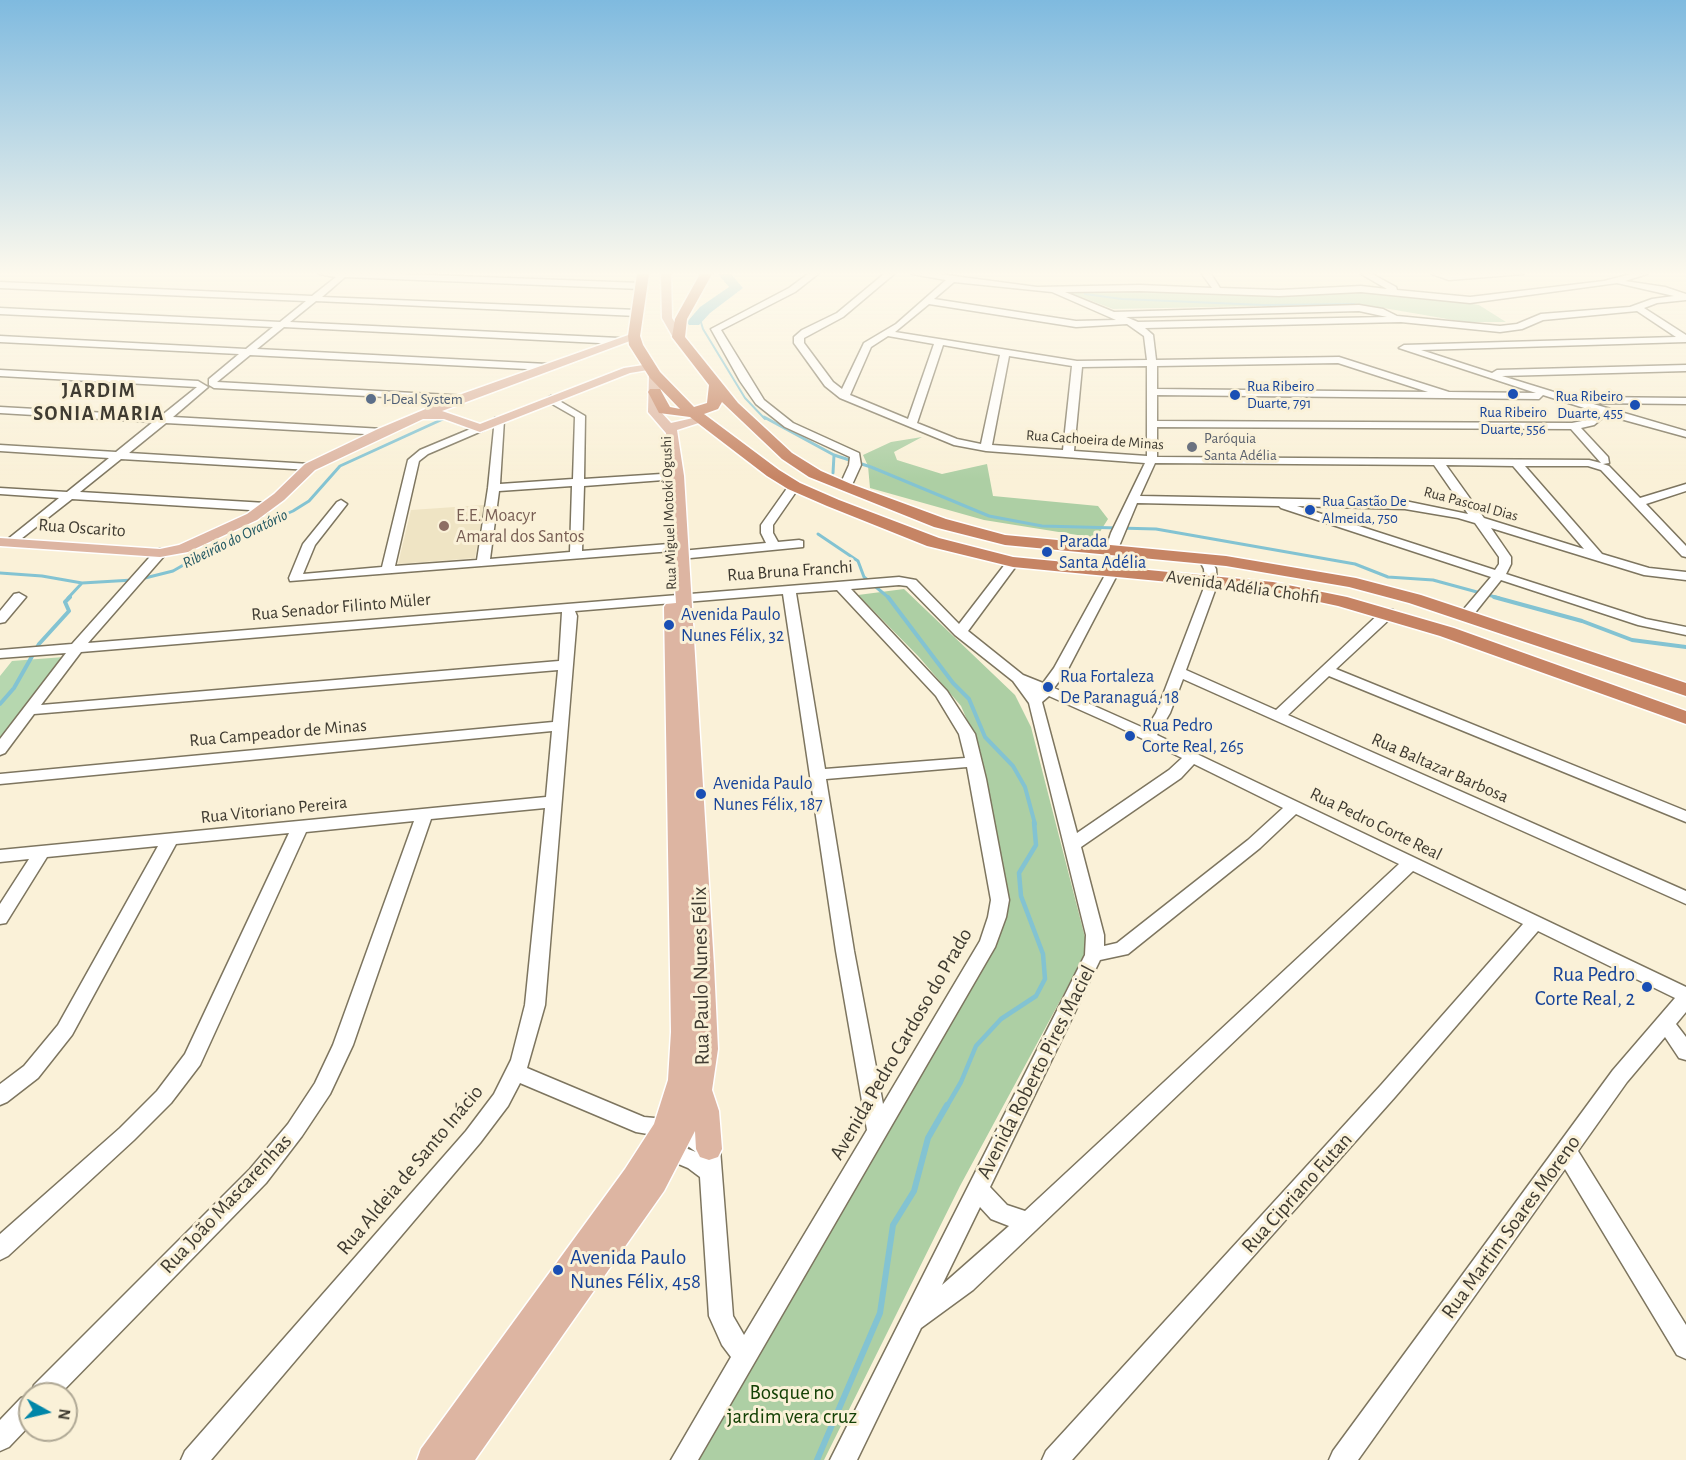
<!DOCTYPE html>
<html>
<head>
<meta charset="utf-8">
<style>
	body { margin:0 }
	#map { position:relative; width:1686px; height:1460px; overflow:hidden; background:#faf1d8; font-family:"Alegreya Sans",sans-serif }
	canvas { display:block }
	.north { position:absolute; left:18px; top:1382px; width:60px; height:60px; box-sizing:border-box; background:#faf1d8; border:2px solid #afa895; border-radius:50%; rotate:98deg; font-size:16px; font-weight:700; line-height:24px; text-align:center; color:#3f3b31 }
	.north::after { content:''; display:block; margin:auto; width:21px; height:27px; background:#0086a8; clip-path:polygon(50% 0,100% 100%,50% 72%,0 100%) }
</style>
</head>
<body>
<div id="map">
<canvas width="1686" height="1460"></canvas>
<div class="north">N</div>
</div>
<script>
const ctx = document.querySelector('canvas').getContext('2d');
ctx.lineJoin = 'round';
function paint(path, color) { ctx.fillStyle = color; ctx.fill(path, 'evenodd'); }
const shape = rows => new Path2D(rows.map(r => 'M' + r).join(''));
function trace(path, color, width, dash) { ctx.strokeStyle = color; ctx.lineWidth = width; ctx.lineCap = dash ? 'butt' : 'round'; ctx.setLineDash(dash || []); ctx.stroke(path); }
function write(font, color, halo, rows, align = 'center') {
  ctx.font = font + ' "Alegreya Sans",sans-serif'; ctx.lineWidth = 6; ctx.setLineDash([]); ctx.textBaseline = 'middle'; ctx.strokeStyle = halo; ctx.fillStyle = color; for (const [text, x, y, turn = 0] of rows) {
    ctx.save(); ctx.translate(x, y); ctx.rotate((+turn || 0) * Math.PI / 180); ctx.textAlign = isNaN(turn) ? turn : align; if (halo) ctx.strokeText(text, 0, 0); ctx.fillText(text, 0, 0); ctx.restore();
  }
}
const built = shape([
	[484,505,475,558,398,564,411,510]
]);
const green = shape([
	[1355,290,1439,298,1479,305,1506,322,1465,322,1360,304,1113,309,1068,292],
	[64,657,0,738,0,676,12,661]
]);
const forest = shape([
	[922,437,894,452,897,460,942,474,987,464,993,496,1098,506,1108,519,1096,538,984,520,870,488,868,466,863,455,891,442],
	[904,589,1015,695,1031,727,1088,949,960,1186,824,1460,698,1460,1000,936,1004,875,980,750,961,706,919,657,858,595]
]);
const streamFar4 = shape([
	[1085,294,1122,299,1264,305,1354,304],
	[700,319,703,329,745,398,765,419]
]);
const streamFar3 = shape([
	[764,417,834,455,871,467,989,516,1042,526,1156,529,1355,564,1388,577,1433,580,1499,598],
	[833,473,834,455],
	[818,534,858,561,864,577,889,598],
	[0,573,42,576,82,583,133,580],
	[141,579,173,571,227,540,293,511,309,501,340,466,443,419],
	[68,598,82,583]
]);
const streamFar2 = shape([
	[888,597,953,683,969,699,985,737,1013,766,1025,787,1035,824],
	[1494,597,1582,621,1632,640,1686,647],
	[0,704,14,688,39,644,69,611,65,602,70,597]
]);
const streamFar1 = shape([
	[947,1106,961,1082,976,1046,1001,1019,1036,996,1045,979,1043,954,1021,896,1019,873,1036,845,1034,822]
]);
const stream = shape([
	[817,1460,880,1313,893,1225,914,1191,928,1138,947,1105]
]);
const river = shape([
	[718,274,731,274,743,288,710,313,699,325,689,325,687,322,700,307,729,287,718,274]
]);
const minor = shape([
	[319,274,402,274,641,283,645,286,641,289,345,277,322,297,637,310,641,313,637,316,316,301,290,322,619,338,624,341,619,344,284,327,257,349,547,364,552,367,547,370,250,355,217,382,467,396,467,400,463,401,214,388,209,385,209,379,239,354,0,342,0,336,246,349,273,327,0,314,0,308,280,322,306,301,0,288,0,282,312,296,336,277,319,274],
	[808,274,818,274,795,292,721,330,764,400,793,423,859,453,861,465,851,487,845,490,839,487,849,465,850,457,785,427,756,404,740,381,711,329,789,288,808,274],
	[884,274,894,274,843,317,804,338,804,343,833,382,842,389,864,343,896,324,946,280,912,274,939,274,1037,287,1140,285,1212,288,1202,274,1211,274,1220,288,1279,290,1361,286,1387,289,1361,274,1372,274,1396,287,1397,290,1470,297,1604,281,1631,274,1647,274,1625,281,1665,287,1686,294,1686,300,1657,303,1644,308,1686,335,1686,342,1421,350,1492,373,1497,370,1686,365,1686,371,1502,376,1583,401,1587,397,1686,398,1686,404,1590,403,1686,431,1686,437,1606,415,1594,425,1581,428,1608,457,1609,463,1603,464,1609,466,1640,498,1686,484,1686,491,1646,504,1686,546,1686,557,1682,556,1601,470,1588,466,1525,466,1602,554,1649,568,1686,572,1686,580,1644,575,1491,528,1511,557,1511,564,1506,574,1646,619,1686,627,1686,635,1638,625,1501,580,1470,619,1465,620,1458,616,1491,577,1281,508,1279,506,1137,503,1117,551,1116,577,1068,669,1054,688,1146,729,1156,713,1205,585,1204,569,1199,559,1205,555,1209,556,1216,569,1217,585,1186,670,1276,710,1383,610,1393,610,1395,613,1393,616,1336,669,1686,811,1686,822,1329,676,1288,715,1686,891,1686,904,1183,679,1170,713,1157,735,1686,987,1686,1012,1676,1024,1686,1037,1686,1060,1679,1058,1665,1037,1627,1082,1578,1151,1686,1325,1686,1359,1677,1355,1565,1169,1358,1460,1329,1460,1333,1451,1613,1070,1675,998,1538,931,1395,1097,1072,1460,1042,1460,1046,1451,1381,1085,1523,924,1413,871,973,1290,921,1328,857,1460,830,1460,1085,955,1086,935,1029,703,1013,681,955,635,907,586,899,585,851,589,947,691,975,734,986,779,1009,900,1006,917,995,947,698,1460,671,1460,731,1357,722,1345,709,1316,700,1177,688,1168,657,1155,653,1149,657,1143,664,1140,696,1152,685,1144,665,1137,636,1132,520,1083,508,1106,480,1143,211,1460,181,1460,185,1451,466,1131,494,1094,511,1060,525,1005,545,808,431,819,353,1045,330,1094,302,1136,266,1183,60,1394,31,1394,34,1385,250,1169,288,1124,315,1083,333,1045,414,821,306,832,200,1065,171,1103,134,1140,8,1256,0,1260,0,1234,120,1128,157,1091,185,1054,289,833,176,844,72,1035,38,1078,7,1102,0,1105,0,1084,24,1066,58,1025,158,846,47,857,6,923,0,924,0,904,29,859,0,862,0,850,546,797,552,731,0,784,0,774,553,722,558,670,34,714,5,753,0,755,0,739,66,653,0,658,0,650,72,644,156,550,160,549,164,550,164,556,88,643,899,577,916,580,959,624,1009,559,1013,558,1019,562,968,631,1023,675,1043,683,1054,668,1104,577,1105,551,1111,533,1145,463,986,451,954,445,840,398,825,386,794,343,794,337,802,330,837,313,884,274],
	[954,282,1052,292,1116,320,1076,321,934,299,954,282],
	[1617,283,1674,296,1652,299,1630,307,1541,314,1517,324,1500,326,1397,316,1383,309,1359,305,1114,312,1065,292,1140,291,1279,296,1361,292,1470,303,1617,283],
	[929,304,1076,327,1127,324,1144,336,1147,360,1077,361,895,332,929,304],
	[1359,311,1387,317,1138,322,1126,317,1359,311],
	[1637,311,1676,337,1404,345,1399,348,1536,393,1449,392,1339,357,1156,360,1153,335,1145,328,1401,322,1500,332,1522,329,1543,320,1637,311],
	[888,336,934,344,908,419,850,395,871,347,888,336],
	[943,345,1000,355,981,444,957,439,917,423,943,345],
	[1009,356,1072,366,1063,450,992,445,1009,356],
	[1338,363,1428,392,1157,389,1157,366,1338,363],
	[1147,366,1147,456,1074,451,1082,367,1147,366],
	[1157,395,1539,399,1543,395,1597,412,1587,420,1572,423,1157,421,1157,395],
	[1157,427,1571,429,1601,463,1589,460,1157,457,1157,427],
	[1155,463,1434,465,1468,514,1405,501,1140,496,1155,463],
	[1446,465,1513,466,1584,549,1484,518,1446,465],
	[1297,506,1405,509,1458,518,1475,523,1499,557,1499,564,1495,570,1297,506],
	[837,590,936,696,959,734,965,758,825,769,796,593,837,590],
	[783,594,836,951,867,1130,744,1335,733,1316,720,1149,716,1143,699,1131,665,1119,644,1117,527,1068,545,1005,577,616,575,611,783,594],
	[562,612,559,661,41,705,81,652,562,612],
	[1049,696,1114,725,1182,758,1169,770,1077,833,1042,702,1049,696],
	[1194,764,1283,808,1248,840,1117,943,1104,946,1104,935,1081,847,1181,778,1194,764],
	[967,767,991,900,988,917,980,941,883,1104,854,951,826,779,967,767],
	[1296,814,1399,864,1025,1211,1007,1205,990,1187,1100,960,1128,954,1260,848,1296,814],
	[980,1207,991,1219,1009,1226,942,1285,980,1207],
	[1432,274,1523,274,1449,280,1432,274],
	[0,370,198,381,208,387,173,417,383,429,388,432,383,435,166,423,129,453,310,464,316,467,310,470,121,459,80,492,266,503,272,507,266,511,72,499,12,546,8,545,8,539,59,498,0,494,0,488,67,492,109,458,0,451,0,445,116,452,153,422,0,413,0,407,161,416,197,387,0,376,0,370],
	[551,396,585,416,584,479,677,473,683,476,677,479,584,486,582,551,681,543,687,547,685,550,290,581,289,578,303,544,337,502,341,500,347,504,315,545,303,574,382,567,408,460,420,450,480,425,484,426,484,430,428,454,419,461,395,566,477,560,488,488,495,418,504,420,500,484,573,479,575,417,547,401,546,399,551,396],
	[572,486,570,552,490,559,499,491,572,486],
	[794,483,800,486,773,525,773,533,778,542,799,540,803,541,803,547,670,560,664,556,670,552,766,543,761,533,761,525,790,484,794,483],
	[19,593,26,597,5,622,0,623,0,611,14,594,19,593],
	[30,1395,30,1425,9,1447,0,1451,0,1420,21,1398,30,1395]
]);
const major = shape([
	[661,274,671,274,672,318,684,337,682,339,674,339,662,318,661,274],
	[634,333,638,334,638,338,442,411,480,424,624,368,650,364,654,365,654,369,630,373,480,432,444,419,423,419,315,470,284,500,257,520,188,552,160,557,0,546,0,538,160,549,179,545,247,514,274,494,305,464,378,429,459,395,634,333],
	[655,371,661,375,660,411,671,423,702,416,708,420,677,430,684,476,714,966,718,1049,712,1090,719,1111,722,1149,718,1157,709,1160,700,1157,696,1149,695,1131,664,1191,475,1460,417,1460,421,1449,625,1169,654,1124,668,1080,671,1032,664,607,666,604,676,603,666,433,648,412,649,375,655,371]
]);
const highway = shape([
	[637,274,649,274,640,336,643,345,660,372,694,407,707,403,709,385,672,337,675,319,700,274,712,274,687,319,685,337,738,403,792,453,821,471,851,484,946,519,1005,535,1226,556,1356,578,1421,595,1686,683,1686,696,1409,603,1349,587,1226,566,1005,545,934,527,809,477,782,459,722,402,718,409,704,414,779,470,800,483,839,500,939,538,1013,557,1273,582,1347,597,1454,628,1686,711,1686,724,1440,636,1338,606,1273,592,1013,567,927,546,827,506,788,489,767,476,690,417,659,413,648,392,650,389,660,389,670,407,680,409,650,378,629,345,628,336,637,274]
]);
const markers = [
	[1513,394,6,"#1a4fb4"],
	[1235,395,6,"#1a4fb4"],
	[371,399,6,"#5c6f8a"],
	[1635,405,6,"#1a4fb4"],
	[1192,447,6,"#6b7280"],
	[1310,510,6,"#1a4fb4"],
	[444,526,6,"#8d6e63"],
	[1047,552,6,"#1a4fb4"],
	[669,625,6,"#1a4fb4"],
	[1048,687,6,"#1a4fb4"],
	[1130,736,6,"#1a4fb4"],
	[701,794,6,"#1a4fb4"],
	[1647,987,6,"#1a4fb4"],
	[558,1270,6,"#1a4fb4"]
];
const farTransitnames = [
	["Rua Ribeiro",1247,386],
	["Duarte, 791",1247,403],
	["Rua Ribeiro",1623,396,"right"],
	["Duarte, 455",1623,413,"right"],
	["Rua Ribeiro",1513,412,"center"],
	["Duarte, 556",1513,429,"center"],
	["Rua Gastão De",1322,501],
	["Almeida, 750",1322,518]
];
const farServicenames = [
	["I-Deal System",383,399]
];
const farWorshipnames = [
	["Paróquia",1204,438],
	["Santa Adélia",1204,455]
];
const farStreetnames = [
	["Rua Cachoeira de Minas",1095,440,4],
	["Rua Pascoal Dias",1471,504,15],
	["Rua Miguel Motoki Ogushi",669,513,-92]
];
const farWaternames = [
	["Ribeirão do Oratório",235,539,-26]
];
const educationNames = [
	["E.E. Moacyr",456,516],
	["Amaral dos Santos",456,537]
];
const streetNames = [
	["Rua Oscarito",82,528,4],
	["Rua Bruna Franchi",790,571,-4],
	["Avenida Adélia Chohfi",1243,587,8],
	["Rua Senador Filinto Müler",341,607,-5],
	["Rua Campeador de Minas",278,733,-5],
	["Rua Baltazar Barbosa",1440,768,24],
	["Rua Vitoriano Pereira",274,810,-6],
	["Rua Pedro Corte Real",1376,824,26]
];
const transitNames = [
	["Parada",1059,542],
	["Santa Adélia",1059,563],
	["Avenida Paulo",681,615],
	["Nunes Félix, 32",681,636],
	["Rua Fortaleza",1060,677],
	["De Paranaguá, 18",1060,698],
	["Rua Pedro",1142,726],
	["Corte Real, 265",1142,747],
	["Avenida Paulo",713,784],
	["Nunes Félix, 187",713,805]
];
const farDistrictnames = [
	["JARDIM",99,391],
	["SONIA MARIA",99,414]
];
const nearTransitnames = [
	["Rua Pedro",1635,975],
	["Corte Real, 2",1635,999],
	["Avenida Paulo",570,1258,"left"],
	["Nunes Félix, 458",570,1282,"left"]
];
const nearStreetnames = [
	["Rua Paulo Nunes Félix",701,976,-91],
	["Avenida Pedro Cardoso do Prado",901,1044,-60],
	["Avenida Roberto Pires Maciel",1036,1072,-63],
	["Rua Aldeia de Santo Inácio",410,1170,-50],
	["Rua Cipriano Futan",1297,1193,-48],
	["Rua João Mascarenhas",226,1204,-47],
	["Rua Martim Soares Moreno",1511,1227,-54]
];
const nearParknames = [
	["Bosque no",792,1393],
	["jardim vera cruz",792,1417]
];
paint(built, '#efe4c4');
paint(green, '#b6d7af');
paint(forest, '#adcfa4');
trace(streamFar4, '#83c3d2', 2);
trace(streamFar3, '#83c3d2', 3);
trace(streamFar2, '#83c3d2', 4);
trace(streamFar1, '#83c3d2', 4.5);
trace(stream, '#83c3d2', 6);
paint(river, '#83c3d2');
trace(minor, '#7d755f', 3);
trace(major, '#fff', 3);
trace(highway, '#fff', 3);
paint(minor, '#fff');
paint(major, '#ddb5a2');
paint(highway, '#c68464');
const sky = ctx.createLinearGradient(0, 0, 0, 479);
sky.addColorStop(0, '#7fbadf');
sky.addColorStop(0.57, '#fdf9ed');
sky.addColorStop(1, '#fdf9ed00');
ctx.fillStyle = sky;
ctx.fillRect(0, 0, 1686, 479);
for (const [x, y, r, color] of markers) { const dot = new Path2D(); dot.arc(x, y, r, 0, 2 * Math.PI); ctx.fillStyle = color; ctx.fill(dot); trace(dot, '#faf1d8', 2); }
write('15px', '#164399', '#faf1d8', farTransitnames, 'left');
write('15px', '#4e5e75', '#faf1d8', farServicenames, 'left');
write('15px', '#5b616d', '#faf1d8', farWorshipnames, 'left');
write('15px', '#3f3b31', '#faf1d8', farStreetnames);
write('italic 16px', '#205762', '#faf1d8', farWaternames);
write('18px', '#785e54', '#faf1d8', educationNames, 'left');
write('18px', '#3f3b31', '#faf1d8', streetNames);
write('18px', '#164399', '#faf1d8', transitNames, 'left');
ctx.letterSpacing = '1.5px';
write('bold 20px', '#3f3b31', '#faf1d8', farDistrictnames);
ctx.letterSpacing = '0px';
write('21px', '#164399', '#faf1d8', nearTransitnames, 'right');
write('21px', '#3f3b31', '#faf1d8', nearStreetnames);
write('21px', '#144105', '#faf1d8', nearParknames);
</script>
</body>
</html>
